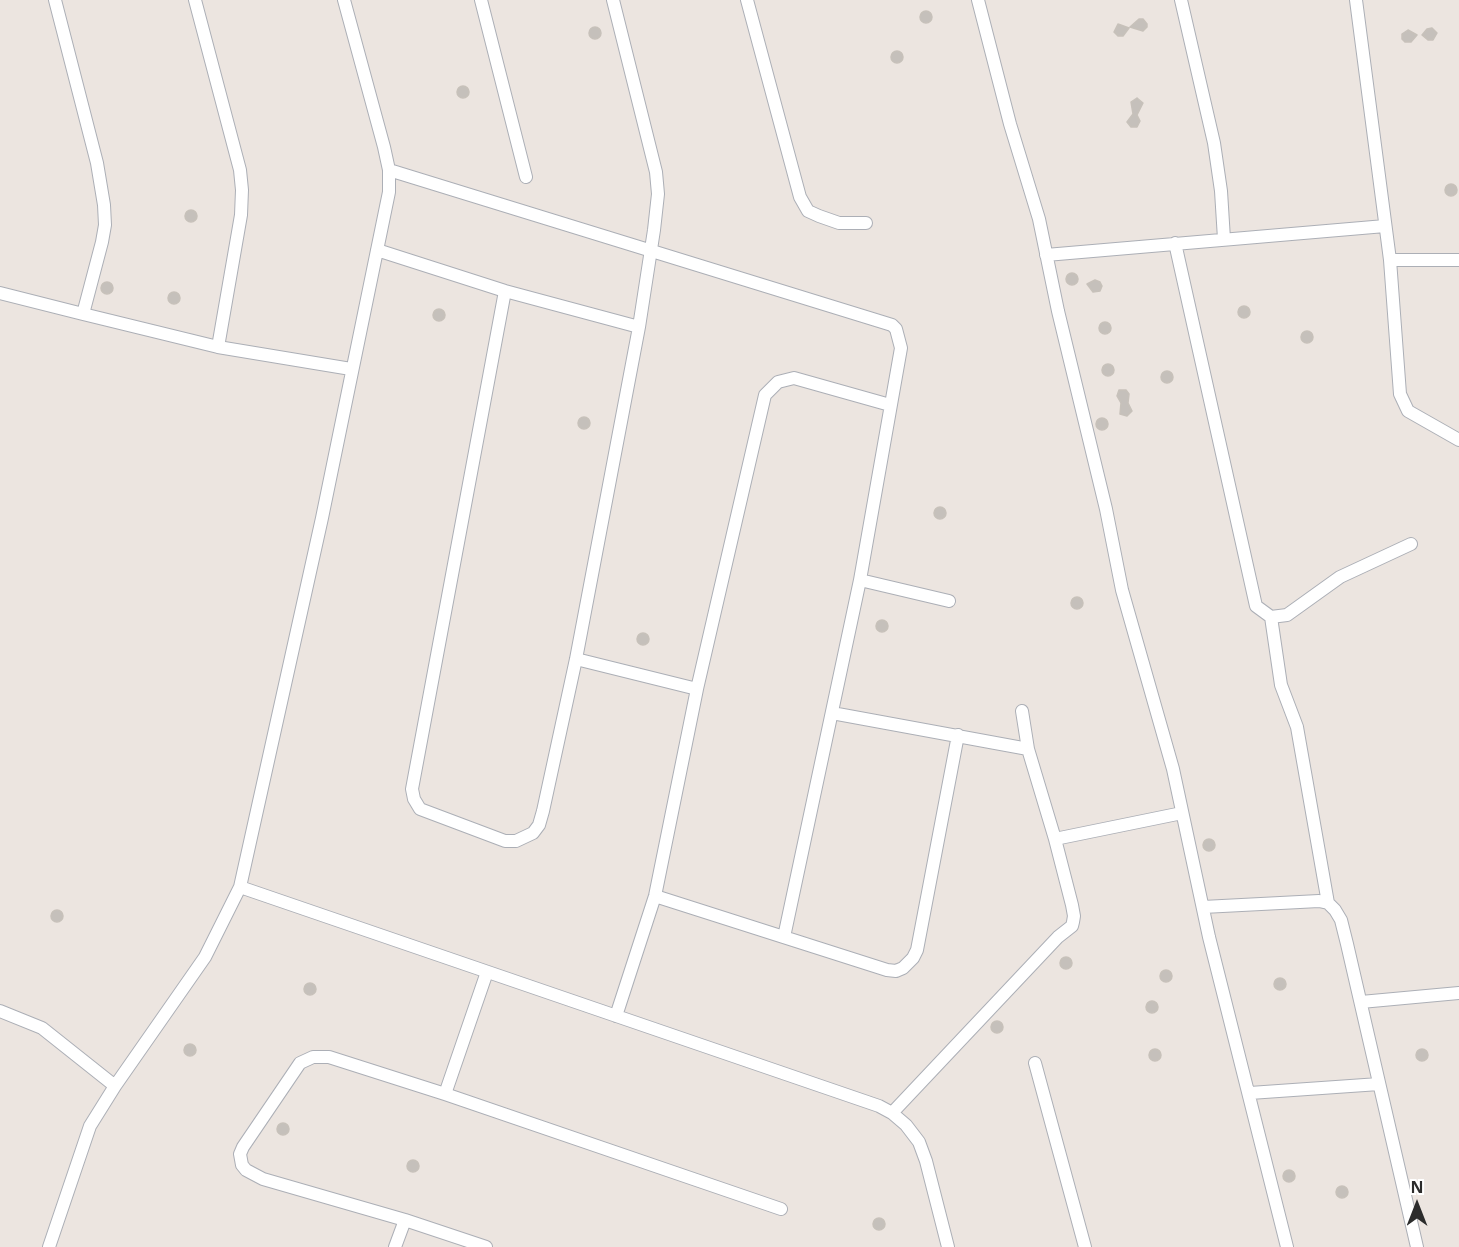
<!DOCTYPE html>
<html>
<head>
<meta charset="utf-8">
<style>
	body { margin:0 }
	#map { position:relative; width:1459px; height:1247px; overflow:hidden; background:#ece5e0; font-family:"Noto Sans",sans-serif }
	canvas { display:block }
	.north { position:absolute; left:1387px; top:1175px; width:60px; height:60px; -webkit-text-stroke:4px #fff; paint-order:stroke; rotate:0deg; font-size:16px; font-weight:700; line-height:24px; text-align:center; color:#2c2c2c }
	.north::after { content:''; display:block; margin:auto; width:21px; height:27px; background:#2c2c2c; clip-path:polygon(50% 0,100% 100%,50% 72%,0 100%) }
</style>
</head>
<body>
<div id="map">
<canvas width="1459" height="1247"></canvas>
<div class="north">N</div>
</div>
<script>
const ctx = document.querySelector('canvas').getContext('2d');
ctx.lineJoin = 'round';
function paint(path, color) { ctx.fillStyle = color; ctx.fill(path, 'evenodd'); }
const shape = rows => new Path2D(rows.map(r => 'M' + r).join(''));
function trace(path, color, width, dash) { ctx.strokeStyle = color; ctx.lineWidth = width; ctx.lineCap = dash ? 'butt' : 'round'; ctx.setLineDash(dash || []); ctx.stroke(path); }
const building = shape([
	'920 17a6 6 0 1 1 12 0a6 6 0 1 1-12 0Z',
	[1139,19,1143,19,1147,24,1147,27,1143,31,1130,27,1139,19],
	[1118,24,1129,28,1123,36,1118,36,1114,32,1118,24],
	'589 33a6 6 0 1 1 12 0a6 6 0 1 1-12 0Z',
	[1432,28,1437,33,1433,40,1428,40,1422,35,1427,29,1432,28],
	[1408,30,1417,35,1411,42,1405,42,1402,39,1402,34,1408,30],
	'891 57a6 6 0 1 1 12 0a6 6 0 1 1-12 0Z',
	'457 92a6 6 0 1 1 12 0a6 6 0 1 1-12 0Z',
	[1137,98,1143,103,1137,115,1140,121,1137,127,1131,127,1127,122,1133,114,1131,102,1137,98],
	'1445 190a6 6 0 1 1 12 0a6 6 0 1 1-12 0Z',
	'185 216a6 6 0 1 1 12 0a6 6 0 1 1-12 0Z',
	'1066 279a6 6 0 1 1 12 0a6 6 0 1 1-12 0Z',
	[1095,280,1100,282,1102,286,1100,291,1093,292,1087,284,1095,280],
	'101 288a6 6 0 1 1 12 0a6 6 0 1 1-12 0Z',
	'168 298a6 6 0 1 1 12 0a6 6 0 1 1-12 0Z',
	'1238 312a6 6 0 1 1 12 0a6 6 0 1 1-12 0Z',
	'433 315a6 6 0 1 1 12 0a6 6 0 1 1-12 0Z',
	'1099 328a6 6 0 1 1 12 0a6 6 0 1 1-12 0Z',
	'1301 337a6 6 0 1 1 12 0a6 6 0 1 1-12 0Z',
	'1102 370a6 6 0 1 1 12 0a6 6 0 1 1-12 0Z',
	'1161 377a6 6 0 1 1 12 0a6 6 0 1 1-12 0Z',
	[1119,390,1126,390,1129,394,1128,403,1132,411,1127,416,1120,414,1121,403,1117,396,1119,390],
	'578 423a6 6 0 1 1 12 0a6 6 0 1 1-12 0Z',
	'1096 424a6 6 0 1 1 12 0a6 6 0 1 1-12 0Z',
	'934 513a6 6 0 1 1 12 0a6 6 0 1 1-12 0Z',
	'1071 603a6 6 0 1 1 12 0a6 6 0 1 1-12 0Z',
	'876 626a6 6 0 1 1 12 0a6 6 0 1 1-12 0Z',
	'637 639a6 6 0 1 1 12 0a6 6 0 1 1-12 0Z',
	'1203 845a6 6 0 1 1 12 0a6 6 0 1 1-12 0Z',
	'51 916a6 6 0 1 1 12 0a6 6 0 1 1-12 0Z',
	'1060 963a6 6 0 1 1 12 0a6 6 0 1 1-12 0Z',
	'1160 976a6 6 0 1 1 12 0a6 6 0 1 1-12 0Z',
	'1274 984a6 6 0 1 1 12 0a6 6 0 1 1-12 0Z',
	'304 989a6 6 0 1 1 12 0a6 6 0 1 1-12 0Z',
	'1146 1007a6 6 0 1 1 12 0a6 6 0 1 1-12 0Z',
	'991 1027a6 6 0 1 1 12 0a6 6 0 1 1-12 0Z',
	'184 1050a6 6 0 1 1 12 0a6 6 0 1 1-12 0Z',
	'1149 1055a6 6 0 1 1 12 0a6 6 0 1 1-12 0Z',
	'1416 1055a6 6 0 1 1 12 0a6 6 0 1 1-12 0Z',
	'277 1129a6 6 0 1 1 12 0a6 6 0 1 1-12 0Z',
	'407 1166a6 6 0 1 1 12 0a6 6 0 1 1-12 0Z',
	'1283 1176a6 6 0 1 1 12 0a6 6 0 1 1-12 0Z',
	'1336 1192a6 6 0 1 1 12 0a6 6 0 1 1-12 0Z',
	'873 1224a6 6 0 1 1 12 0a6 6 0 1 1-12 0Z'
]);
const street = shape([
	[55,0,97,163,104,205,105,225,102,242,83,314,218,347,351,369],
	[195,0,240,170,242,190,241,215,218,347],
	[481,0,526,177],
	[747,0,800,197,808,211,819,216,839,223,866,223],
	[978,0,1010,124,1039,219,1058,311,1106,509,1122,590,1173,769,1209,937,1287,1247],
	[1181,0,1214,143,1221,191,1224,239],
	[1356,0,1390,260,1400,394,1408,411,1459,440],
	[389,170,892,325,896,329,901,348,860,580,784,937],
	[1175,243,1256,606,1271,617,1287,615,1340,577,1411,544],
	[377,250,505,291,639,327],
	[1046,255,1385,226],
	[1390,260,1459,260],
	[505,291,412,789,414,799,420,809,505,841,516,841,533,833,539,825,543,811,576,659,639,327,654,230,658,194,656,172,613,0],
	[0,293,83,314],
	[860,580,949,601],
	[1271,617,1281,685,1297,727,1328,903],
	[576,659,697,689],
	[832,713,1028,749],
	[1055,839,1182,813],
	[240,887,879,1106,892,1113,906,1125,919,1142,926,1161,948,1247],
	[655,896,887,970,896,971,903,968,913,958,917,950,958,735],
	[1203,907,1319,901,1328,903,1335,910,1341,920,1347,944,1417,1247],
	[1361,1002,1459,993],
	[0,1011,42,1028,115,1086],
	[616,1016,655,896,697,689,765,395,778,382,794,378,890,405],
	[1035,1063,1085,1247],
	[1250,1093,1379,1084],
	[445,1094,487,972],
	[892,1113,1058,937,1072,926,1073,922,1074,916,1072,905,1055,839,1028,749,1022,711],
	[49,1247,90,1126,115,1086,205,957,240,887,322,518,389,192,389,170,384,147,344,0],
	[395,1247,405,1220],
	[486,1247,405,1220,263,1179,246,1170,242,1165,240,1154,243,1147,300,1063,313,1057,329,1057,445,1094,781,1209]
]);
paint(building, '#c5c0bb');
trace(building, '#c7c1ba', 1.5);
trace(street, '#acafb6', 14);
trace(street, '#fff', 12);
</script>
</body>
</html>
